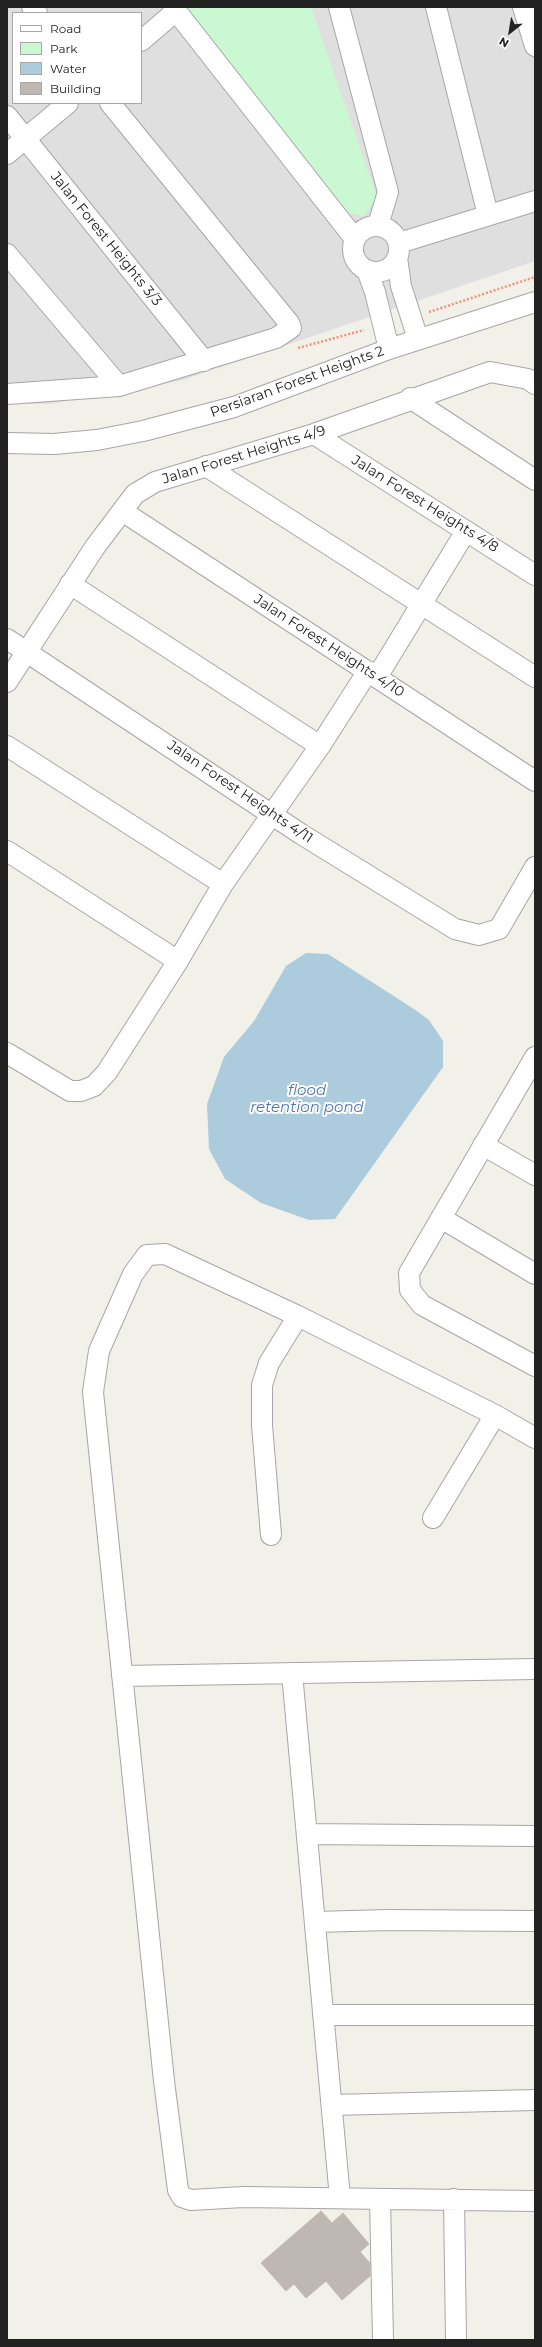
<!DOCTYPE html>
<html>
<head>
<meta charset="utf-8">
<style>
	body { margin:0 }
	#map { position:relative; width:542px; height:2347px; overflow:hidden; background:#f1f0e9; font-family:Montserrat,sans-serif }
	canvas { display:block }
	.frame { position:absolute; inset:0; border:8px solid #222; pointer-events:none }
	.legend { position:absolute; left:12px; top:12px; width:130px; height:92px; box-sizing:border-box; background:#fff; border:1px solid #a7a7a7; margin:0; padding:5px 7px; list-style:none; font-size:12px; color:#222 }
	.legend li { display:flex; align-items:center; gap:8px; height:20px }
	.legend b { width:20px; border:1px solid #a7a7a7 }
	.north { position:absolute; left:490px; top:12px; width:40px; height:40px; -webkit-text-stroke:3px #fff; paint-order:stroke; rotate:211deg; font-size:11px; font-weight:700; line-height:16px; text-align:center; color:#222 }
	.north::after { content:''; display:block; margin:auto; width:14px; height:18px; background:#222; clip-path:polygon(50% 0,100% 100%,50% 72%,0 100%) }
</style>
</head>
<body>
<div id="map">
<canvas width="542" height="2347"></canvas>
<div class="frame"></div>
<ul class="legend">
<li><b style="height:5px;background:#fff"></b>Road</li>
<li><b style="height:11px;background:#caf8d2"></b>Park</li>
<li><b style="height:11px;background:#acccdd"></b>Water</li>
<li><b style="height:11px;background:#bfb8b2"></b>Building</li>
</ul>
<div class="north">N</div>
</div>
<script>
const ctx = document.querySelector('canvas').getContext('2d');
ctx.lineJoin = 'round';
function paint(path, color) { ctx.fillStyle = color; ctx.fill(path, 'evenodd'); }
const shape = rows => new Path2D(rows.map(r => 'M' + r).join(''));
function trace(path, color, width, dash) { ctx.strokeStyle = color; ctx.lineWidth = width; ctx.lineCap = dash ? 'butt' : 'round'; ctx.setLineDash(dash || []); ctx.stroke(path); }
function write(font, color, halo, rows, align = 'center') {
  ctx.font = font + ' Montserrat,sans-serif'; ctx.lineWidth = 4; ctx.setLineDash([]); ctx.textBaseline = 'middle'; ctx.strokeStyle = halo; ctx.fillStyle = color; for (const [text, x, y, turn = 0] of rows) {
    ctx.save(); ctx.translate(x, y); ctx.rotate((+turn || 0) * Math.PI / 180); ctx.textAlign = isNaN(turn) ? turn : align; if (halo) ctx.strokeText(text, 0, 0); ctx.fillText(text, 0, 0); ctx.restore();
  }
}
const residential = shape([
	[7,7,535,7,535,261,183,380,49,404,7,404],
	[13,13,141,13,141,103,13,103]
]);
const park = shape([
	[173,7,311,7,377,197,364,216,345,212]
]);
const water = shape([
	[306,953,328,954,414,1009,429,1020,443,1041,443,1067,335,1219,309,1220,261,1203,225,1179,209,1149,207,1104,224,1057,254,1021,286,966]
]);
const building = shape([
	[321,2211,332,2223,343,2213,369,2244,360,2252,370,2263,370,2276,342,2300,326,2281,306,2298,294,2284,286,2291,261,2263,321,2211]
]);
const path = shape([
	[429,312,535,277],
	[298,348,364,330]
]);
const minor = shape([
	[32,7,37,13],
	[173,7,355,239],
	[339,7,388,192,378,225],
	[436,7,488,215],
	[523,7,535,46],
	[141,41,176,11],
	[7,116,204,361],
	[7,154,68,103],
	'353 249a23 23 0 1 1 46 0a23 23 0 1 1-46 0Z',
	[399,243,535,201],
	[7,254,119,386],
	[397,258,401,286,418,339],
	[367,270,375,292,389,349],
	[7,394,119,386,276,338,291,328,289,323,110,103],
	[410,398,535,480],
	[314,434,535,575],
	[7,443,54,444,97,440,143,431,234,407,389,349,535,302],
	[206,466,535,677],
	[122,511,535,781],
	[70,584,320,746],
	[7,639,301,834,455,929,479,935,499,929,535,867],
	[377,677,466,531],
	[7,682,95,547,135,494,155,482,314,434,490,372,528,379,535,384],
	[7,746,223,884],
	[7,851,178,961],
	[7,1053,70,1091,81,1091,94,1086,107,1072,178,961,223,884,320,746,368,671],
	[535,1057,409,1273,410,1290,422,1305,535,1366],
	[483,1145,535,1175],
	[441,1218,535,1274],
	[535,1438,495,1415,298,1316,165,1254,147,1255,133,1274,99,1351,93,1392,164,2081,178,2190,182,2197,191,2200,243,2197,535,2201],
	[433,1518,495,1415],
	[271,1535,262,1425,262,1385,269,1363,298,1316],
	[292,1673,340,2198],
	[122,1676,535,1669],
	[307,1834,535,1836],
	[315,1922,388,1920,535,1921],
	[323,2015,535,2015],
	[332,2105,535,2100],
	[380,2199,383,2340],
	[454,2199,456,2340]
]);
const streetNames = [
	["Jalan Forest Heights 3/3",106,239,51],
	["Persiaran Forest Heights 2",297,382,-20],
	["Jalan Forest Heights 4/9",244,455,-17],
	["Jalan Forest Heights 4/8",425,504,32],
	["Jalan Forest Heights 4/10",329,646,33],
	["Jalan Forest Heights 4/11",240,792,34]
];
const waterNames = [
	["flood",307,1091],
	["retention pond",307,1108]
];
paint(residential, '#e0dfdf');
paint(park, '#caf8d2');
paint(water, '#acccdd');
paint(building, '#bfb8b2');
trace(building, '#c3b8ac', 1);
trace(minor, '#a6a6a6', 22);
trace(path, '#f49278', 2.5, [2, 2]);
trace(minor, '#fff', 20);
write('14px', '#222', '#fff', streetNames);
write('italic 15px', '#5176ae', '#fff', waterNames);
</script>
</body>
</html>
